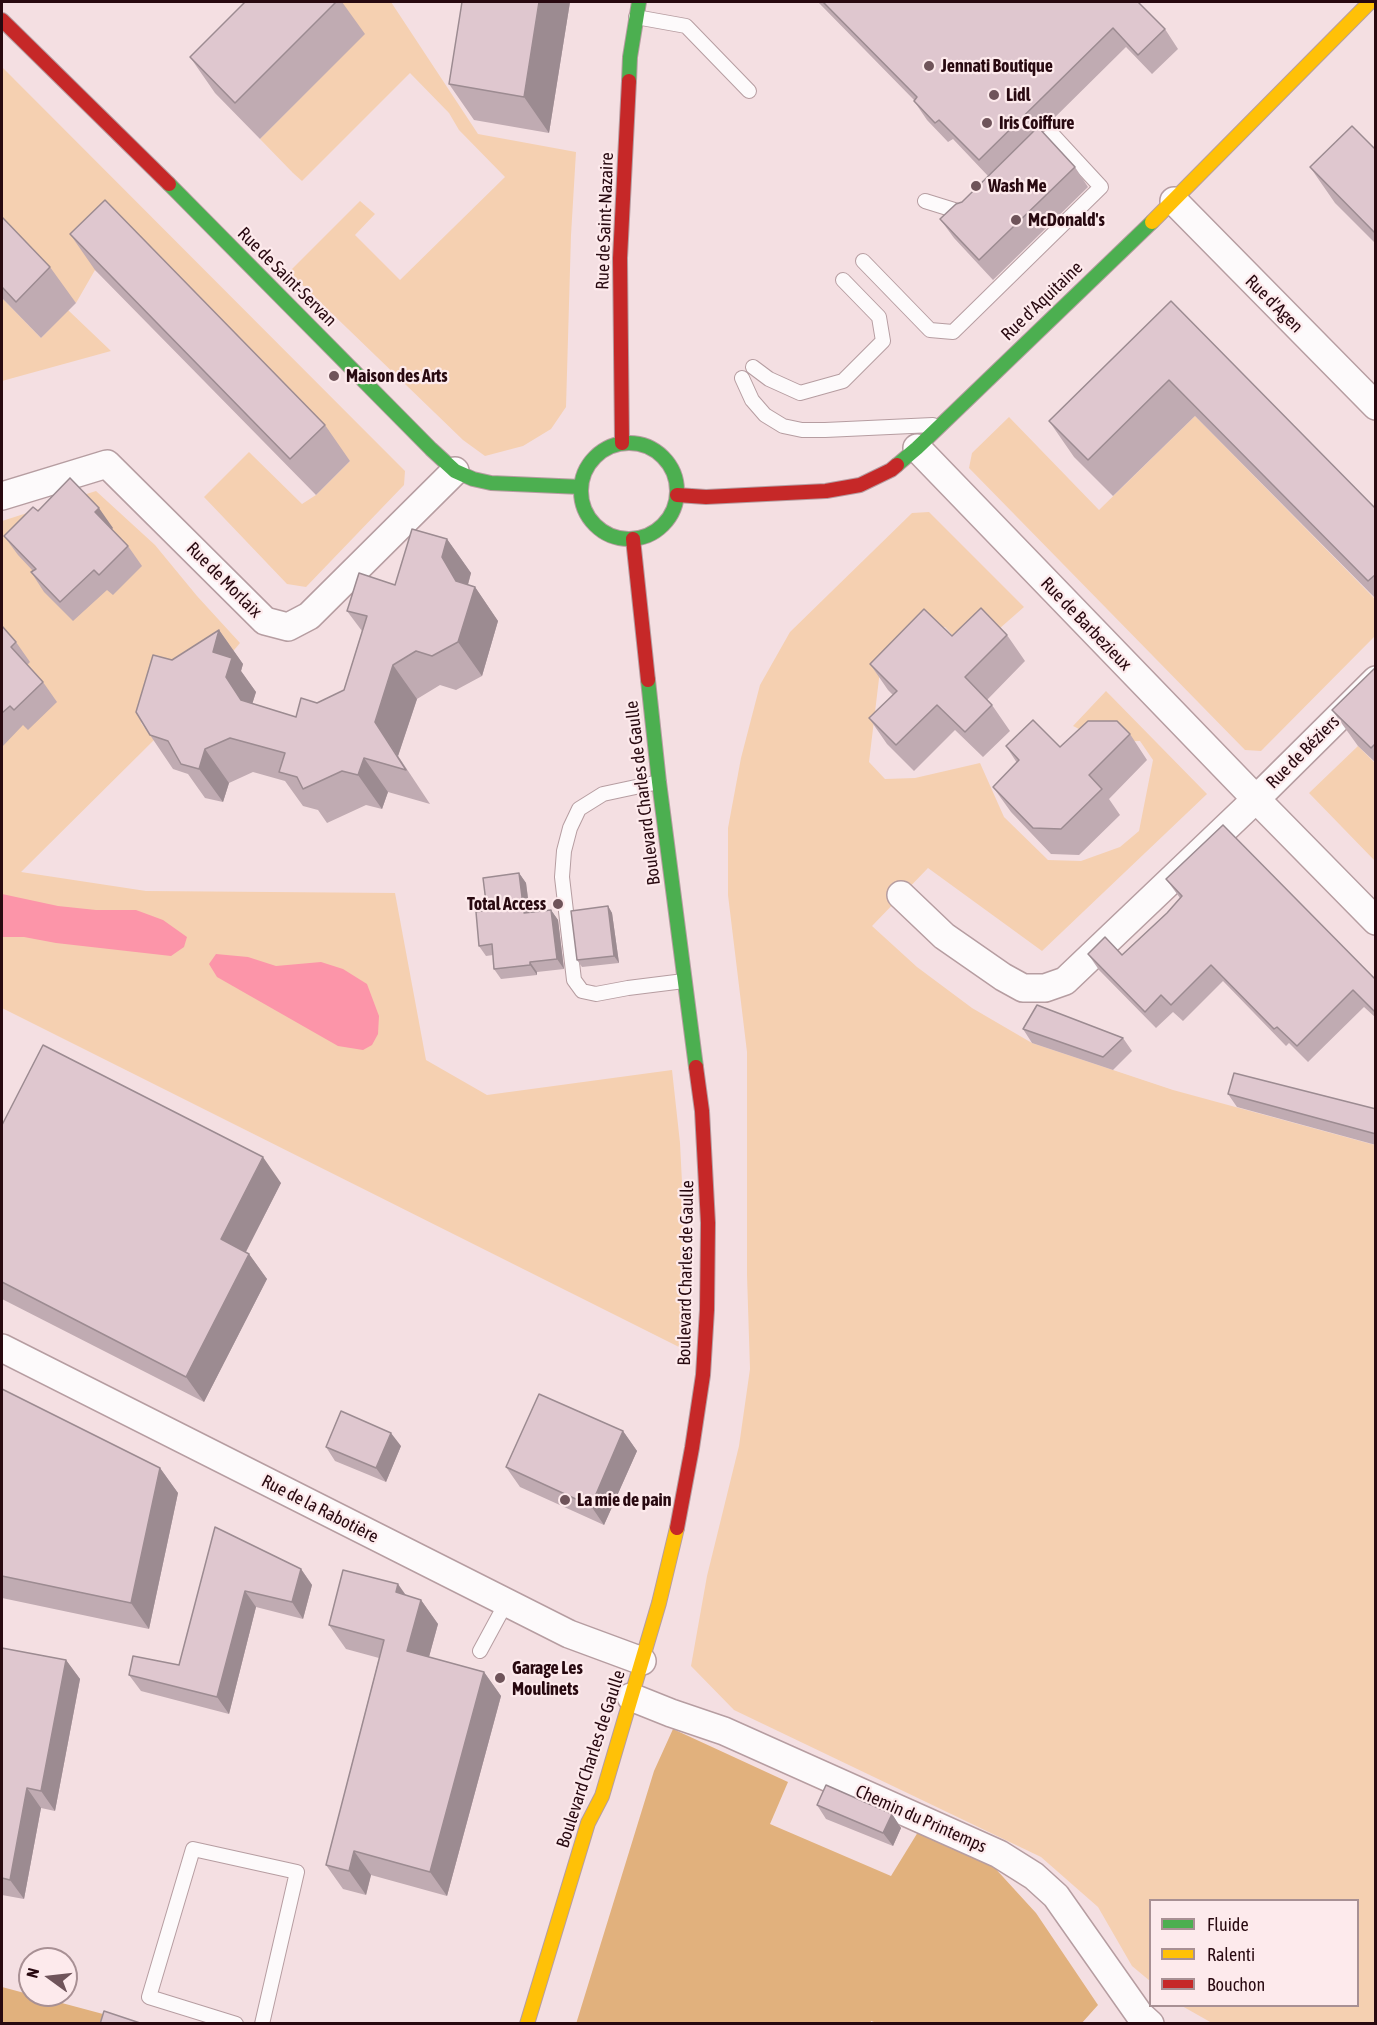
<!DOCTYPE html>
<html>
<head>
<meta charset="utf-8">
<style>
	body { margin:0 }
	#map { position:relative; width:1377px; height:2025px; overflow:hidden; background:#f4dfe2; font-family:"Asap Condensed",sans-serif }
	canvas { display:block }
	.frame { position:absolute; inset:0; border:3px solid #280910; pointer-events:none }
	.legend { position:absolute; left:1149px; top:1899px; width:210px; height:108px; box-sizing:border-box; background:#fdeaec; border:2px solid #a89094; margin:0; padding:8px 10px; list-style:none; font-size:18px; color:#280910 }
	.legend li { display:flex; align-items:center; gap:12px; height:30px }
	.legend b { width:30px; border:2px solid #a89094 }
	.north { position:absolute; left:18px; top:1947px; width:60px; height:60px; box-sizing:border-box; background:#fdeaec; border:2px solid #a89094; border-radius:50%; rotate:285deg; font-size:16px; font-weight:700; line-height:24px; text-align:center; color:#280910 }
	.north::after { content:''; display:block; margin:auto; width:21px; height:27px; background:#6f545a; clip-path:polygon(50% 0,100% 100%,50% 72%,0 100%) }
</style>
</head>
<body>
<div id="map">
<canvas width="1377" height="2025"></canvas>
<div class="frame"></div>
<ul class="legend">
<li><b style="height:8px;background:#4caf50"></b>Fluide</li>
<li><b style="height:8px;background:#ffc107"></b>Ralenti</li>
<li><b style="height:8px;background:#c62828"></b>Bouchon</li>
</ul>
<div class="north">N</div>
</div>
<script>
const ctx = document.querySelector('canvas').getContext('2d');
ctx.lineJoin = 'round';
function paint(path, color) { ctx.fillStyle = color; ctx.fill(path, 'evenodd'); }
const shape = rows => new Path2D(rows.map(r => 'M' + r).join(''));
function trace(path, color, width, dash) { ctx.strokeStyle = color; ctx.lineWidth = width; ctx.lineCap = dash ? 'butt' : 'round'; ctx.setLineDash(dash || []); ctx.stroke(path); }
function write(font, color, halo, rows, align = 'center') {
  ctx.font = font + ' "Asap Condensed",sans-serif'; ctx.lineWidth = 4.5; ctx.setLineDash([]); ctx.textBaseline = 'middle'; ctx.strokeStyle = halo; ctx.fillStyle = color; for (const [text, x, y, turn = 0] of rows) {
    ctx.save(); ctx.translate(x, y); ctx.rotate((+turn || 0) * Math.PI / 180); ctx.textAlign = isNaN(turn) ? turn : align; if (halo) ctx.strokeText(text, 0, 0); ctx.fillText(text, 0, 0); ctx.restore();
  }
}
const green = shape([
	[333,2,391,2,478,134,576,152,571,235,566,407,551,429,523,446,485,456,463,440,289,272,360,201,375,214,355,235,400,280,505,177,459,130,449,113,410,73,302,181,293,173,260,139,364,34],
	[2,67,405,471,404,485,306,587,287,584,204,497,249,452,302,504,316,495,350,461,95,270,76,303,2,227],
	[2,298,41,338,68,310,111,351,2,381],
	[1195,416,1375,599,1375,636,1261,751,1245,750,969,468,972,453,1009,417,1099,510],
	[96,491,155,545,197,596,240,643,224,662,177,689,141,723,154,740,21,872,146,891,395,893,426,1060,487,1095,672,1070,680,1143,685,1242,683,1349,2,1008,2,521],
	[929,512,1024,607,983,643,957,640,945,627,899,644,881,662,869,762,885,779,915,778,980,763,1004,817,1048,860,1081,861,1120,847,1139,831,1153,760,1140,741,1105,742,1073,726,1106,691,1207,794,1042,951,928,868,872,926,917,967,972,1008,1032,1043,1173,1090,1375,1145,1375,2023,1212,2023,1182,2006,1358,2006,1358,1900,1150,1900,1150,1981,1132,1966,1098,1907,1041,1857,734,1710,691,1666,707,1576,739,1446,750,1369,747,1275,747,1052,728,895,728,828,741,758,760,685,790,632,912,513],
	[1358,746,1375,763,1375,861,1309,793]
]);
const forest = shape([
	[673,1729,788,1782,770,1824,891,1876,918,1832,993,1866,1036,1913,1098,2005,1081,2024,880,2024,871,2021,870,2024,576,2024,654,1771],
	[2,1987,103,2014,100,2023,2,2023]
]);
const water = shape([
	[2,894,58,906,96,910,136,910,163,920,187,937,184,947,171,956,56,943,24,937,2,937],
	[216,954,248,957,276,966,321,962,343,969,367,984,379,1016,378,1034,372,1045,363,1050,338,1046,217,977,209,964]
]);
const lane = shape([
	[636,17,686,26,749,91],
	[925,201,967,214],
	[863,261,930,330,953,332,1101,187,1052,134,1035,151],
	[753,367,769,379,800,393,843,381,883,341,879,317,843,280],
	[742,378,752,400,765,415,783,426,802,430,825,430,933,425],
	[659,782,603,794,579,809,570,828,564,851,562,877,574,980,582,991,596,994,628,988,684,981],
	[480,1651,506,1603],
	[236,2024,149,1997,193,1849,297,1872,262,2024]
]);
const street = shape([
	[1174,201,1376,406],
	[917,448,1256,799,1376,680],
	[2,496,107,464,265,621,288,627,309,616,455,471],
	[901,895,944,936,1003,977,1023,988,1045,988,1065,981,1256,799,1376,921],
	[2,1348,569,1634,642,1661],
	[631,1697,671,1713,724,1731,999,1854,1034,1876,1056,1896,1139,2014,1150,2024]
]);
const fast = shape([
	[629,81,630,57,639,2],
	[169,184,431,449,455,471,473,479,491,483,581,487],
	'581 491a48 48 0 1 1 96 0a48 48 0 1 1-96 0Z',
	[897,465,917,448,1152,222],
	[648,680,659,782,696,1067]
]);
const slow = shape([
	[1152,222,1370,2],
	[527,2024,588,1823,602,1796,659,1603,677,1528]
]);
const jam = shape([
	[2,20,169,184],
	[622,443,620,258,629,81],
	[677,495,706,497,826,491,860,485,891,470,897,465],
	[633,539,648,680],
	[677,1528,692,1448,703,1375,707,1310,708,1223,702,1111,696,1067]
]);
const wall = shape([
	[245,2,342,2,365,34,260,139,215,93,190,57],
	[462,2,570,2,549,133,474,120,449,84],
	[818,2,1138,2,1165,29,1178,49,1152,74,1126,47,1041,131,1075,167,1088,187,993,280,954,238,940,219,962,202,988,176,953,139,948,142,927,120,914,101,914,100],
	[1376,150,1376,244,1335,203,1310,167],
	[2,217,50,267,76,303,41,338,2,298],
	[70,234,325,425,350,461,316,495,95,270],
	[1171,301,1376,509,1376,599,1195,416,1113,496,1074,457,1049,421],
	[38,511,113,528,111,529,128,546,142,566,113,595,107,590,73,621,44,592,31,572,33,571,18,555,4,536],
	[447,539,471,573,468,585,475,587,498,621,482,676,456,690,440,685,417,699,398,756,430,804,388,792,382,809,366,805,327,823,318,810,303,806,285,781,253,772,229,783,223,802,205,798,188,774,173,769,150,735,172,660,219,630,243,664,241,671,256,692,252,704,296,717,317,703,344,690,362,631,347,611,395,585],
	[2,626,16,642,30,662,27,665,43,682,57,702,28,730,23,725,2,747],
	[1007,635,1025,661,987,700,992,705,1010,731,983,757,955,730,914,771,887,744,869,718,893,695,888,690,870,664,952,636],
	[1376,667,1376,763,1358,746,1332,710],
	[1130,734,1147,760,1109,799,1120,815,1079,855,1051,854,1011,812,993,787,1017,763,1006,746,1060,747],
	[519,873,526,883,530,912,551,910,558,920,564,969,537,972,537,975,501,979,494,969,493,955,486,956,479,946,487,910],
	[1166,879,1376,980,1376,1018,1364,1007,1308,1062,1289,1043,1286,1046,1223,981,1183,1021,1173,1012,1156,1028,1099,970,1088,954,1122,955,1167,913,1180,898],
	[608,906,612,913,619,963,582,967,577,960],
	[1023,1029,1123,1038,1132,1051,1113,1070,1032,1043],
	[1228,1094,1376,1109,1376,1145,1237,1107],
	[2,1125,281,1183,246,1252,249,1254,267,1279,204,1402,2,1299],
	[2,1389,160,1468,178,1493,149,1629,2,1598],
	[623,1431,637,1451,604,1525,520,1487,506,1467],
	[401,1446,386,1482,335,1461,326,1447],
	[215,1527,301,1569,312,1585,303,1619,256,1607,229,1714,141,1691,129,1675,179,1665],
	[405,1595,421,1600,438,1624,429,1657,484,1672,501,1696,447,1896,371,1875,366,1895,343,1889,326,1865,379,1658,346,1649,329,1625],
	[2,1648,66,1660,80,1679,55,1811,41,1808,24,1899,2,1895],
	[817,1805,892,1814,901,1828,893,1846,826,1819]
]);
const shadedWall = shape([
	[539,2,570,2,549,133,524,97],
	[99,508,113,528,109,532,95,512],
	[447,539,471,573,466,591,475,587,498,621,482,676,458,642,442,557],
	[219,630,243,664,241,671,256,692,250,711,241,700,226,677,213,652],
	[393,665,417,699,398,756,430,804,375,722],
	[205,749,229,783,223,802,199,769],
	[364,758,388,792,382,809,358,775],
	[519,873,526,883,531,923,524,913],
	[608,906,612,913,619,963,614,956],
	[551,910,558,920,564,969,557,959],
	[530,962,537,972,537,975,530,965],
	[263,1157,281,1183,239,1265,221,1239],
	[249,1254,267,1279,204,1402,186,1377],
	[623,1431,637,1451,604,1525,591,1506],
	[391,1433,401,1446,386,1482,376,1468],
	[160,1468,178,1493,149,1629,131,1603],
	[301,1569,312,1585,303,1619,292,1602],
	[398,1584,415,1608,396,1592],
	[245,1591,256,1607,229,1714,217,1697],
	[421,1600,438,1624,424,1675,407,1651],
	[66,1660,80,1679,55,1811,41,1791],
	[484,1672,501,1696,447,1896,430,1872],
	[27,1788,41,1808,24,1899,10,1880],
	[892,1814,901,1828,893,1846,883,1833],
	[354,1851,371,1875,366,1895,349,1871]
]);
const building = shape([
	[245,2,336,2,235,103,190,57,245,2],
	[462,2,539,2,524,97,449,84,462,2],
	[823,2,1138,2,1165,29,1138,55,1113,28,979,160,939,120,935,123,914,101,917,97,823,2],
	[1352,126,1376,150,1376,234,1310,167,1352,126],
	[1038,127,1075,167,979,260,940,219,956,204,962,202,1038,127],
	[105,200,325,425,290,459,70,234,105,200],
	[2,217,50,267,16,302,2,287,2,217],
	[1171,301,1376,509,1376,574,1368,581,1169,380,1088,460,1049,421,1171,301],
	[70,478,99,508,95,512,128,546,99,575,94,570,60,602,31,572,36,569,4,536,33,507,38,511,70,478],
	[412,529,447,539,442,557,456,581,475,587,458,642,432,656,416,651,393,665,375,722,406,770,364,758,358,775,342,771,303,789,297,777,279,772,285,753,230,738,205,749,199,769,181,764,168,741,150,735,136,712,153,655,172,660,219,630,213,652,232,658,226,677,241,700,296,717,301,698,317,703,344,690,367,616,347,611,359,573,395,585,412,529],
	[981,608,1007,635,965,677,992,705,965,732,937,705,896,745,869,718,897,691,870,664,924,609,952,636,981,608],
	[2,626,16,642,11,647,43,682,14,710,10,706,2,713,2,626],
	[1376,667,1376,743,1371,748,1332,710,1376,667],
	[1033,720,1060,747,1088,721,1117,721,1130,734,1089,775,1102,789,1061,829,1033,828,993,787,1019,760,1006,746,1033,720],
	[1223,825,1376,980,1376,1013,1353,990,1297,1046,1277,1027,1274,1029,1211,965,1171,1005,1161,995,1145,1012,1088,954,1105,937,1122,955,1167,913,1182,896,1166,879,1223,825],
	[519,873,524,913,551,910,557,959,530,962,530,965,494,969,492,944,479,946,476,912,487,910,483,878,519,873],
	[608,906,614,956,577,960,571,911,608,906],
	[1037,1005,1123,1038,1103,1057,1023,1029,1037,1005],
	[43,1045,263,1157,221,1239,249,1254,186,1377,2,1282,2,1125,43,1045],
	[1234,1073,1376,1109,1376,1134,1228,1094,1234,1073],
	[2,1389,160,1468,131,1603,2,1576,2,1389],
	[539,1394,623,1431,591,1506,506,1467,539,1394],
	[341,1411,391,1433,376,1468,326,1447,341,1411],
	[215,1527,301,1569,292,1602,245,1591,217,1697,129,1675,133,1656,179,1665,215,1527],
	[343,1570,398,1584,396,1592,421,1600,407,1651,484,1672,430,1872,354,1851,349,1871,326,1865,384,1640,329,1625,343,1570],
	[2,1648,66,1660,41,1791,27,1788,10,1880,2,1878,2,1648],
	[826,1785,892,1814,883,1833,817,1805,826,1785],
	[104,2011,143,2024,100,2024,104,2011]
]);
const markers = [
	[929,66,6,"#6f545a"],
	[994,95,6,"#6f545a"],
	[987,123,6,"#6f545a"],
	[976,186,6,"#6f545a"],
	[1016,220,6,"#6f545a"],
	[334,376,6,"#6f545a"],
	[558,904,6,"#6f545a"],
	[565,1500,6,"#6f545a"],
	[500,1678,6,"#6f545a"]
];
const poiNames = [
	["Jennati Boutique",941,66],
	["Lidl",1006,95],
	["Iris Coiffure",999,123],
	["Wash Me",988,186],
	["McDonald's",1028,220],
	["Maison des Arts",346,376],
	["Total Access",546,904,"right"],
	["La mie de pain",577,1500],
	["Garage Les",512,1668],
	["Moulinets",512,1689]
];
const streetNames = [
	["Rue de Saint-Nazaire",605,221,-88],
	["Rue de Saint-Servan",287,277,45],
	["Rue d'Aquitaine",1042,301,-44],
	["Rue d'Agen",1274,304,45],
	["Rue de Morlaix",224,580,45],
	["Rue de Barbezieux",1086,624,46],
	["Rue de Béziers",1303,752,-45],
	["Boulevard Charles de Gaulle",643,793,-97],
	["Boulevard Charles de Gaulle",686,1273,-89],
	["Rue de la Rabotière",320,1509,27],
	["Boulevard Charles de Gaulle",591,1759,-72],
	["Chemin du Printemps",921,1819,24]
];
paint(green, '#f5d0b1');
paint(forest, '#e1b17d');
paint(water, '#fc95a9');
trace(lane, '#b69da1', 16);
trace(street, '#b69da1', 30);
trace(fast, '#b69da1', 16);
trace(slow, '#b69da1', 16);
trace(jam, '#b69da1', 16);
trace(lane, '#fdfafb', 14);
trace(street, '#fdfafb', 27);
trace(fast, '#4caf50', 14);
trace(slow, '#ffc107', 14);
trace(jam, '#c62828', 14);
paint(wall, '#c0abb2');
paint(shadedWall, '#9c8b91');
paint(building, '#dfc7cf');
trace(building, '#9c8b91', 1.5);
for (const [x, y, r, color] of markers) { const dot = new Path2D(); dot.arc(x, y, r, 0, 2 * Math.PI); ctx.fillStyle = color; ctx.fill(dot); trace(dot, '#fdeaec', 2); }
write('bold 18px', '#280910', '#fdeaec', poiNames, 'left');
write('18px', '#280910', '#fdeaec', streetNames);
</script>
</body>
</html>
